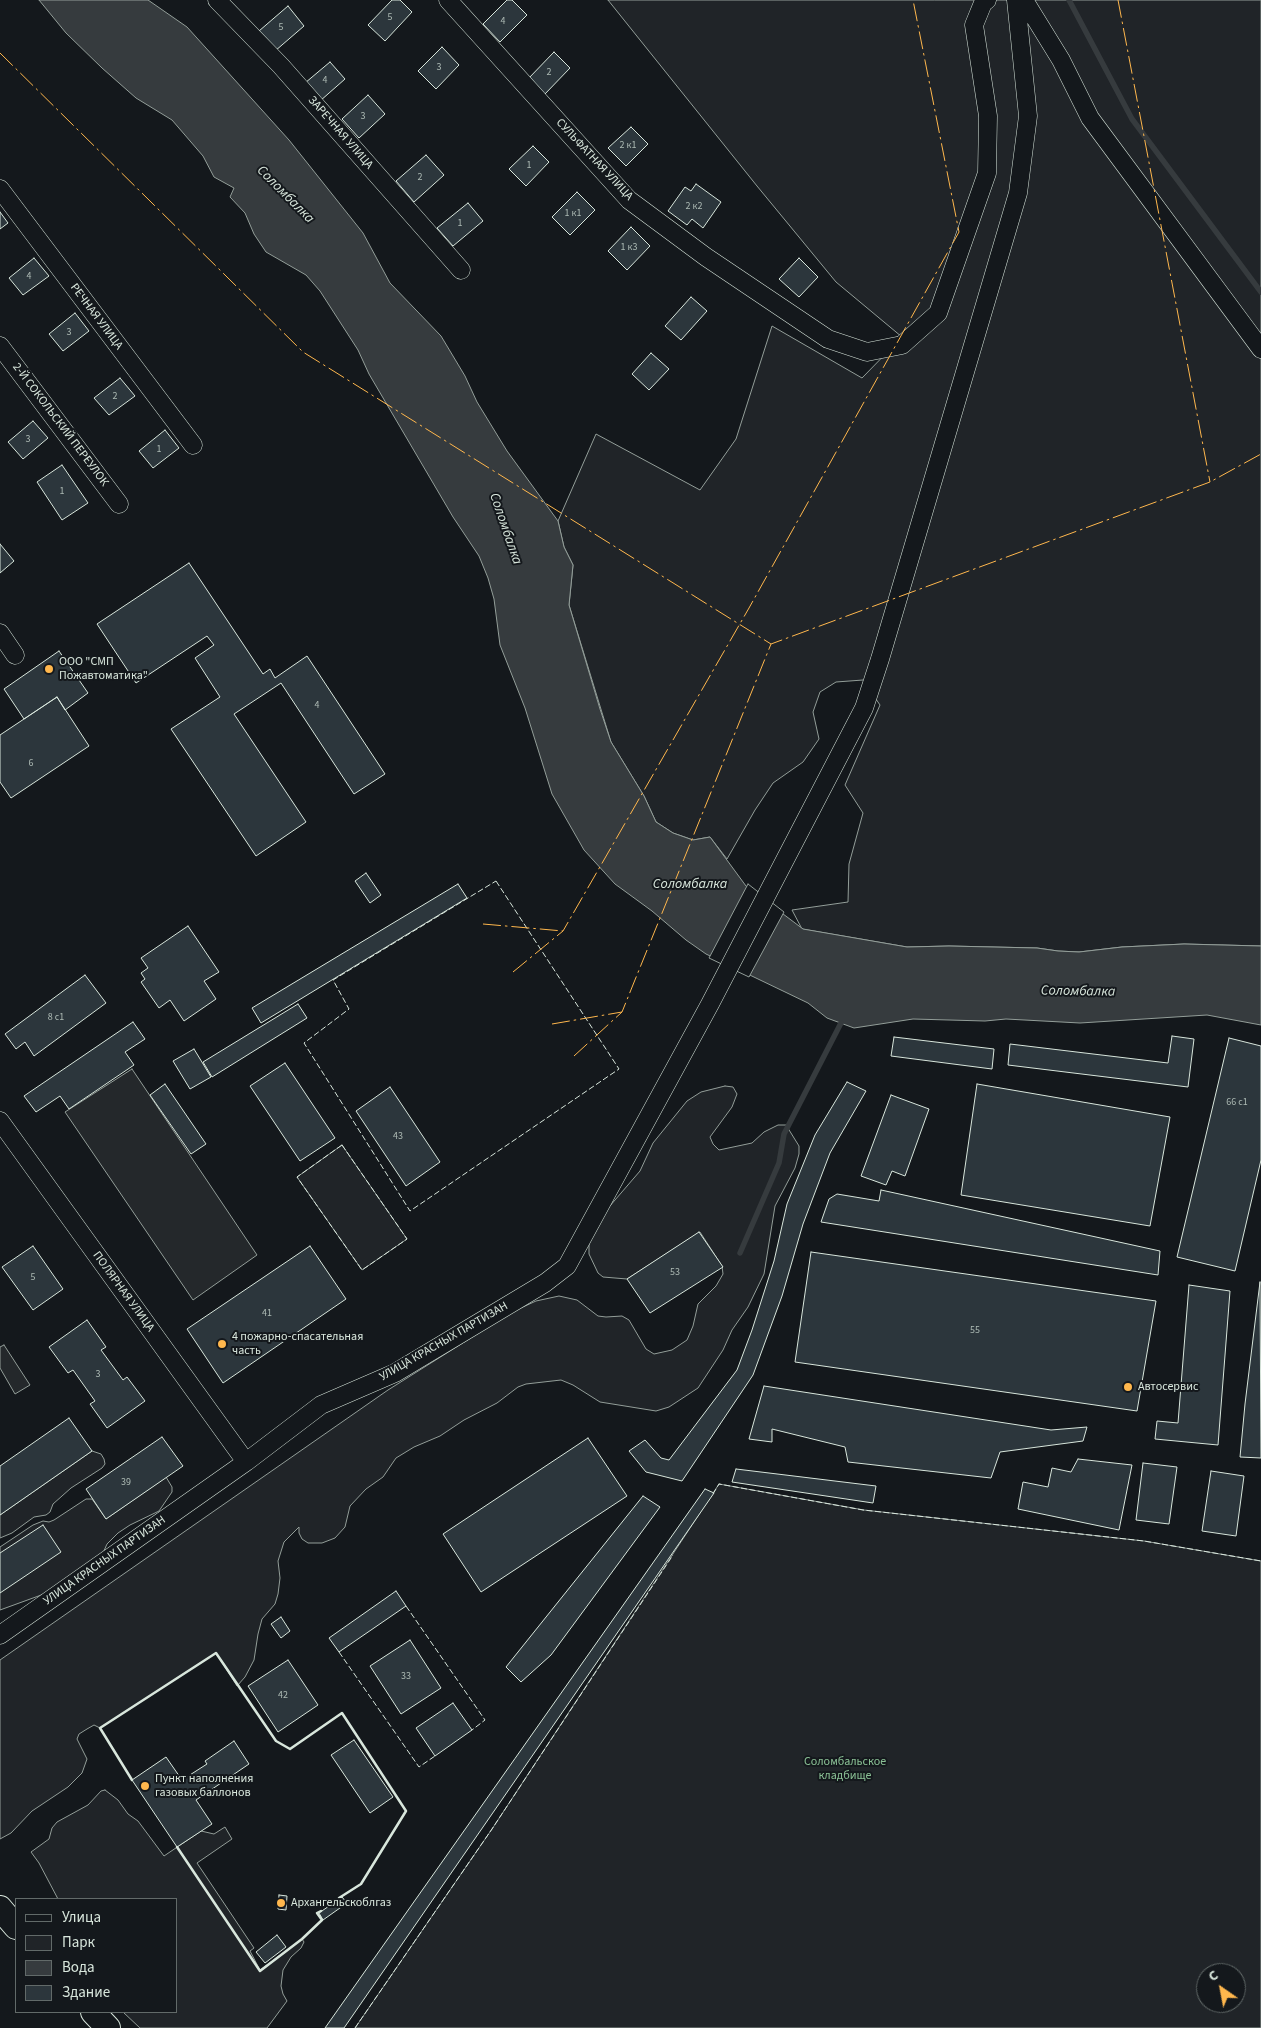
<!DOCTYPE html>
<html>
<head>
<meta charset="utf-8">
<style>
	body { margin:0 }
	#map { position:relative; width:1261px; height:2028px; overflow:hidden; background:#14181c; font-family:"Source Sans 3",sans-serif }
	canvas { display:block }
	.legend { position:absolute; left:15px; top:1898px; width:162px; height:115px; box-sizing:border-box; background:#14181c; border:1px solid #626a69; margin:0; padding:6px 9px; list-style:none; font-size:15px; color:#d8e6dc }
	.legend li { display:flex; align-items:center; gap:10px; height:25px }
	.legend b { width:25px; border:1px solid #626a69 }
	.north { position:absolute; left:1196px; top:1963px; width:50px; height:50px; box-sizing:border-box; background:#14181c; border:1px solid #626a69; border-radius:50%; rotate:327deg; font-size:14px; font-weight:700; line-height:20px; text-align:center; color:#d8e6dc }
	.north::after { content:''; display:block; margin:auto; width:18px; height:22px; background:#ffb74d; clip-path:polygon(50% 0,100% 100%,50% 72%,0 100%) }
</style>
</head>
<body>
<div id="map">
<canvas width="1261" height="2028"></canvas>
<ul class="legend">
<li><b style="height:6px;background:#14181c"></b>Улица</li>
<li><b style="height:14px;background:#202428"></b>Парк</li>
<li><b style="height:14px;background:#363b3e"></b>Вода</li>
<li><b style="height:14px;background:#2c363c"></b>Здание</li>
</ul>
<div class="north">С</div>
</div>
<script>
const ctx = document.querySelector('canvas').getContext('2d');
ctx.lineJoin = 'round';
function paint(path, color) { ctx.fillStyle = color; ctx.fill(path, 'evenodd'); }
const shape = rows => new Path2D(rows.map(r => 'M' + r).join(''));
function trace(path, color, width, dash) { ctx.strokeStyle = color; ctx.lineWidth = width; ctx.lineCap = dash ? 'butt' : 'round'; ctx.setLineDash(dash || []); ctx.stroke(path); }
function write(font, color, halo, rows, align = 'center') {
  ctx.font = font + ' "Source Sans 3",sans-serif'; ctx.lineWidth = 4; ctx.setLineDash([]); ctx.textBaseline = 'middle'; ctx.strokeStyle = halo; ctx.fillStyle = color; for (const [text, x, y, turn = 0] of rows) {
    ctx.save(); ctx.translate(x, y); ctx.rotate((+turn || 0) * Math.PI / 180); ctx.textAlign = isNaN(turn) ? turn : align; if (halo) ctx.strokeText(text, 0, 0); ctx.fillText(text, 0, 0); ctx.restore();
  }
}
const green = shape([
	[608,0,1261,0,1261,946,1184,944,1122,947,1079,952,1058,951,1037,948,949,946,907,947,802,929,792,910,848,902,849,864,863,813,845,785,880,705,863,680,836,682,820,692,813,712,819,739,803,762,773,783,755,810,727,859,710,837,693,840,673,833,656,822,644,796,611,742,569,605,573,565,564,547,558,521,596,434,700,490,736,439,772,326,862,378,902,337,836,282,757,186,608,0],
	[725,1086,733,1087,737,1094,732,1107,710,1137,713,1144,719,1150,752,1143,764,1132,778,1125,786,1125,799,1146,799,1154,795,1168,775,1206,764,1274,748,1307,732,1330,723,1350,698,1388,669,1407,656,1411,600,1402,573,1385,561,1380,526,1384,518,1387,497,1403,464,1420,440,1436,414,1447,396,1458,383,1477,366,1489,350,1506,345,1527,335,1538,322,1543,308,1543,302,1539,299,1533,299,1527,284,1542,278,1561,280,1578,278,1594,275,1604,262,1619,258,1634,254,1660,245,1677,237,1686,216,1653,100,1728,94,1725,87,1729,79,1734,77,1739,87,1759,82,1773,68,1787,32,1811,11,1833,0,1839,0,1660,388,1390,512,1312,536,1301,559,1296,577,1300,598,1316,606,1317,622,1316,629,1320,646,1349,654,1354,672,1350,687,1340,693,1326,698,1304,716,1286,723,1274,722,1266,700,1232,627,1279,603,1277,598,1273,589,1254,589,1240,609,1207,640,1171,653,1143,687,1101,701,1092,725,1086],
	[342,1145,407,1239,362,1270,297,1177,342,1145],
	[92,1451,101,1454,104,1459,105,1464,102,1468,71,1488,53,1504,50,1512,46,1515,34,1517,12,1533,0,1538,0,1515,92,1451],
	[166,1477,172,1487,172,1492,159,1511,130,1525,118,1533,107,1544,103,1553,44,1594,0,1610,0,1547,33,1525,43,1521,49,1522,54,1520,86,1499,92,1499,106,1519,166,1477],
	[719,1484,864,1510,1144,1541,1261,1561,1261,2028,355,2028,492,1829,719,1484],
	[1206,1973,1236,1973,1236,2003,1206,2003,1206,1973],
	[105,1790,118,1800,128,1814,138,1821,164,1856,201,1831,214,1834,225,1827,232,1839,197,1863,254,1948,250,1951,260,1970,302,1939,304,1942,301,1948,291,1957,283,1970,281,1986,283,1994,287,2001,267,2028,140,2028,123,2012,176,2012,176,1899,58,1899,39,1863,31,1852,49,1839,52,1828,57,1822,88,1805,101,1791,105,1790]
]);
const parking = shape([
	[132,1069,257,1255,193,1300,65,1112,132,1069],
	[4,1345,30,1385,15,1394,0,1368,0,1347,4,1345]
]);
const water = shape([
	[39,0,148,0,187,27,289,140,363,233,390,283,441,336,465,376,477,402,507,451,558,521,564,547,573,565,569,605,600,709,611,742,644,796,656,822,673,833,693,840,710,837,746,886,803,929,907,947,949,946,1037,948,1058,951,1079,952,1122,947,1184,944,1261,946,1261,1025,1207,1015,1080,1023,1006,1019,985,1021,913,1019,854,1028,827,1018,808,1003,706,954,686,940,652,911,615,884,584,850,552,794,525,708,500,645,494,599,488,578,479,556,453,517,369,374,358,350,320,291,306,275,266,252,254,234,245,213,230,197,234,188,214,177,203,156,172,120,136,98,102,68,66,33,39,0]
]);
const pier = shape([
	[748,884,784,912,749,977,709,958,748,884]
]);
const stream = shape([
	[1069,0,1132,119,1261,292],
	[740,1253,779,1163,784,1134,841,1023]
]);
const building = shape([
	[392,0,400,0,412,12,385,41,368,25,392,0],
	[507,0,512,0,527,15,500,42,483,24,507,0],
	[288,6,304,26,275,51,259,31,288,6],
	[442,47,459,65,436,89,418,71,442,47],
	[554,52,570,68,544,95,528,79,554,52],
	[330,62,345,79,320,101,305,83,330,62],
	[368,95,385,114,359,138,342,119,368,95],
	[631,127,648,144,626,166,608,148,631,127],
	[533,146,549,162,526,186,509,169,533,146],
	[426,155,444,175,414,202,396,181,426,155],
	[696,184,721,202,703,228,692,219,687,225,668,211,685,187,691,191,696,184],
	[577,192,595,210,570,235,552,217,577,192],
	[468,203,483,221,453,246,437,228,468,203],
	[0,212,8,223,0,229,0,212],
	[631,227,650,246,627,270,608,251,631,227],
	[34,258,49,276,23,295,9,278,34,258],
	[799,258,818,277,799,297,779,279,799,258],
	[691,297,707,311,681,340,665,326,691,297],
	[75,313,89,331,63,351,49,334,75,313],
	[651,353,669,369,649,390,632,374,651,353],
	[120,378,135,396,109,415,94,398,120,378],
	[33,421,48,438,23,459,8,442,33,421],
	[165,430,179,448,153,468,139,451,165,430],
	[62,465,88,503,62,520,37,482,62,465],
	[0,544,14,561,0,573,0,544],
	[189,563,263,674,270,669,275,678,307,656,385,774,354,794,281,683,234,714,306,822,256,856,171,729,220,697,195,658,214,645,207,636,136,683,97,624,189,563],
	[59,651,88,693,65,710,57,697,24,719,4,689,59,651],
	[57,697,89,746,11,798,0,782,0,735,57,697],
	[366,873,381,895,370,903,355,881,366,873],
	[458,884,467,898,261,1023,252,1008,458,884],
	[188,926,219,972,204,981,216,999,184,1021,170,1000,159,1008,141,982,145,979,141,973,148,968,141,958,188,926],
	[85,975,106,1003,34,1056,25,1042,16,1049,5,1034,85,975],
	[298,1004,307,1018,212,1077,203,1062,298,1004],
	[133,1022,145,1039,125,1052,134,1065,69,1109,60,1096,36,1112,24,1096,133,1022],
	[1172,1036,1194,1039,1188,1087,1008,1065,1010,1044,1168,1063,1172,1036],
	[894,1037,994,1049,992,1069,891,1056,894,1037],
	[1229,1038,1261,1046,1261,1160,1235,1271,1177,1257,1229,1038],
	[194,1049,211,1077,190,1089,173,1061,194,1049],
	[285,1063,335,1138,300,1161,250,1086,285,1063],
	[847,1082,866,1091,830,1153,803,1224,782,1296,753,1375,682,1481,646,1472,629,1451,645,1440,661,1458,669,1460,737,1370,752,1330,774,1261,787,1204,815,1135,847,1082],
	[165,1084,206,1144,191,1154,150,1095,165,1084],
	[977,1084,1170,1117,1150,1226,961,1195,977,1084],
	[390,1087,440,1162,406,1186,356,1111,390,1087],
	[891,1095,929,1109,905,1176,892,1171,886,1185,861,1176,891,1095],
	[881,1190,1160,1251,1158,1275,821,1222,829,1199,837,1194,879,1201,881,1190],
	[699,1232,723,1267,650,1313,627,1279,699,1232],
	[33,1246,63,1289,33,1310,2,1267,33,1246],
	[310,1246,346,1299,223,1383,187,1329,310,1246],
	[811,1252,1156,1301,1137,1411,795,1362,811,1252],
	[1260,1282,1261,1458,1240,1457,1245,1404,1260,1282],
	[1189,1285,1230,1291,1218,1445,1155,1439,1157,1421,1178,1423,1189,1285],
	[87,1320,106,1347,101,1350,123,1380,127,1377,145,1401,107,1428,90,1404,95,1401,73,1370,68,1373,49,1347,87,1320],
	[764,1386,1051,1430,1087,1427,1083,1441,1000,1452,991,1478,848,1462,845,1447,772,1429,772,1442,749,1439,764,1386],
	[69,1418,92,1451,0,1515,0,1466,69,1418],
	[162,1437,183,1466,106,1519,86,1489,162,1437],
	[588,1438,627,1496,481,1592,443,1534,588,1438],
	[1078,1459,1132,1465,1119,1530,1018,1509,1023,1482,1048,1487,1052,1468,1071,1472,1078,1459],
	[1143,1463,1177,1467,1169,1524,1136,1520,1143,1463],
	[736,1469,876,1486,873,1503,732,1482,736,1469],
	[1211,1471,1244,1476,1236,1536,1202,1531,1211,1471],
	[705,1489,714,1493,344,2028,325,2028,705,1489],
	[643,1496,660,1507,551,1655,521,1682,506,1667,643,1496],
	[43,1525,61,1552,0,1593,0,1553,43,1525],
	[396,1591,406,1606,339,1652,329,1638,396,1591],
	[281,1617,290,1631,281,1638,271,1624,281,1617],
	[410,1640,441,1688,401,1714,370,1666,410,1640],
	[288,1660,318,1705,278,1732,248,1686,288,1660],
	[453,1703,472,1730,435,1756,416,1728,453,1703],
	[354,1740,393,1797,370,1813,331,1755,354,1740],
	[234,1741,249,1764,196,1800,212,1824,177,1847,132,1780,166,1757,182,1780,207,1764,205,1761,234,1741],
	[279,1895,287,1896,286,1910,278,1909,279,1895],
	[342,1897,347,1903,323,1920,319,1913,342,1897],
	[277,1935,286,1947,265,1963,256,1952,277,1935]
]);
const minor = shape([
	[217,0,281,66,461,270],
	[448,0,629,200,706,257,828,339,867,352,902,345,938,313,987,173,988,116,974,25,983,3,987,0],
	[1024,0,1061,60,1090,118,1261,349],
	[0,189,193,445],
	[0,346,119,504],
	[0,633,15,655],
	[0,1121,246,1462],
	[0,1635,246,1462,321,1405,395,1373,545,1283,567,1266,710,1004,864,708,880,659,1018,193,1028,116,1016,0]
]);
const secondary = shape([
	[0,1908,16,1927],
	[93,2012,108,2028]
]);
const fence = shape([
	[496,881,619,1069,410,1211,304,1043,349,1009,333,980,496,881],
	[342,1145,407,1239,362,1270,297,1177,342,1145],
	[713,1494,719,1484,863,1510,1144,1541,1261,1561],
	[406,1606,485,1720,472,1730],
	[339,1652,419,1767,435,1756],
	[355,2028,492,1829,673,1555]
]);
const wall = shape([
	[132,1780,100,1728,216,1653,276,1741,290,1749,342,1713,406,1811,361,1884,339,1898],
	[177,1847,260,1971,302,1939,322,1920,317,1913,321,1911]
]);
const power = shape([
	[1118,0,1210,482],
	[0,53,303,352,771,644],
	[483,924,563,931],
	[513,972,563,931,749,608,959,232,913,0],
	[552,1024,622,1012],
	[574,1056,622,1012,771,644,1210,482,1261,454]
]);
const markers = [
	[49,669,5,"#ffb74d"],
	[222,1344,5,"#ffb74d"],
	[1128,1387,5,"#ffb74d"],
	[145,1786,5,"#ffb74d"],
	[281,1903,5,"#ffb74d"]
];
const numberNames = [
	["5",390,18],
	["4",503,22],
	["5",281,28],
	["3",439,68],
	["2",549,73],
	["4",325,81],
	["3",363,117],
	["2 к1",628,146],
	["1",529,166],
	["2",420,178],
	["2 к2",694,207],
	["1 к1",573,214],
	["1",460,224],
	["1 к3",629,248],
	["4",29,277],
	["3",69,333],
	["2",115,397],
	["3",28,440],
	["1",159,450],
	["1",62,492],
	["4",317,706],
	["6",31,764],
	["8 с1",56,1018],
	["66 с1",1237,1103],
	["43",398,1137],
	["53",675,1273],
	["5",33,1278],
	["41",267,1314],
	["55",975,1331],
	["3",98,1375],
	["39",126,1483],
	["33",406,1677],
	["42",283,1696]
];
const streetNames = [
	["ЗАРЕЧНАЯ УЛИЦА",340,133,49],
	["СУЛЬФАТНАЯ УЛИЦА",594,160,47],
	["РЕЧНАЯ УЛИЦА",96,317,53],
	["2-Й СОКОЛЬСКИЙ ПЕРЕУЛОК",60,425,53],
	["ПОЛЯРНАЯ УЛИЦА",123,1292,54],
	["УЛИЦА КРАСНЫХ ПАРТИЗАН",444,1342,-30],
	["УЛИЦА КРАСНЫХ ПАРТИЗАН",105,1561,-35]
];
const poiNames = [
	["ООО \"СМП",59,662],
	["Пожавтоматика\"",59,676],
	["4 пожарно-спасательная",232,1337],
	["часть",232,1351],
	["Автосервис",1138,1387],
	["Пункт наполнения",155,1779],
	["газовых баллонов",155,1793],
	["Архангельскоблгаз",291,1903]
];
const parkNames = [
	["Соломбальское",845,1762],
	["кладбище",845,1776]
];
const waterNames = [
	["Соломбалка",285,195,45],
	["Соломбалка",505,529,71],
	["Соломбалка",690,885],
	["Соломбалка",1078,992,1]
];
paint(green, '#202428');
trace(green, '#939e99', 1);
paint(parking, '#24282b');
trace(parking, '#939e99', 1);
paint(water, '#363b3e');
trace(water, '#939e99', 1);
paint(pier, '#14181c');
trace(pier, '#939e99', 1);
trace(stream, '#363b3e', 5.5);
paint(building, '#2c363c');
trace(building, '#d8e6dc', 1);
trace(minor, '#d8e6dc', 19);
trace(secondary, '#d8e6dc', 26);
trace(minor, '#14181c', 18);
trace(secondary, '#14181c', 24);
trace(fence, '#d8e6dc', 1, [6, 2.5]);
trace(wall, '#d8e6dc', 2.5);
trace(power, '#ffb74d', 1, [18, 4, 2.5, 4]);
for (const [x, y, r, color] of markers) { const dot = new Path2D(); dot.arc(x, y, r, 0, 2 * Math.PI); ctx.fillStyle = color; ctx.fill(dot); trace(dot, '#14181c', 2); }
write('10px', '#adbab4', null, numberNames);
write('12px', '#d8e6dc', '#14181c', streetNames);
write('12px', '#d8e6dc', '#14181c', poiNames, 'left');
write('12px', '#8ac095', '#14181c', parkNames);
write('italic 14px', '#d8e6dc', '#14181c', waterNames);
</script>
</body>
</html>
